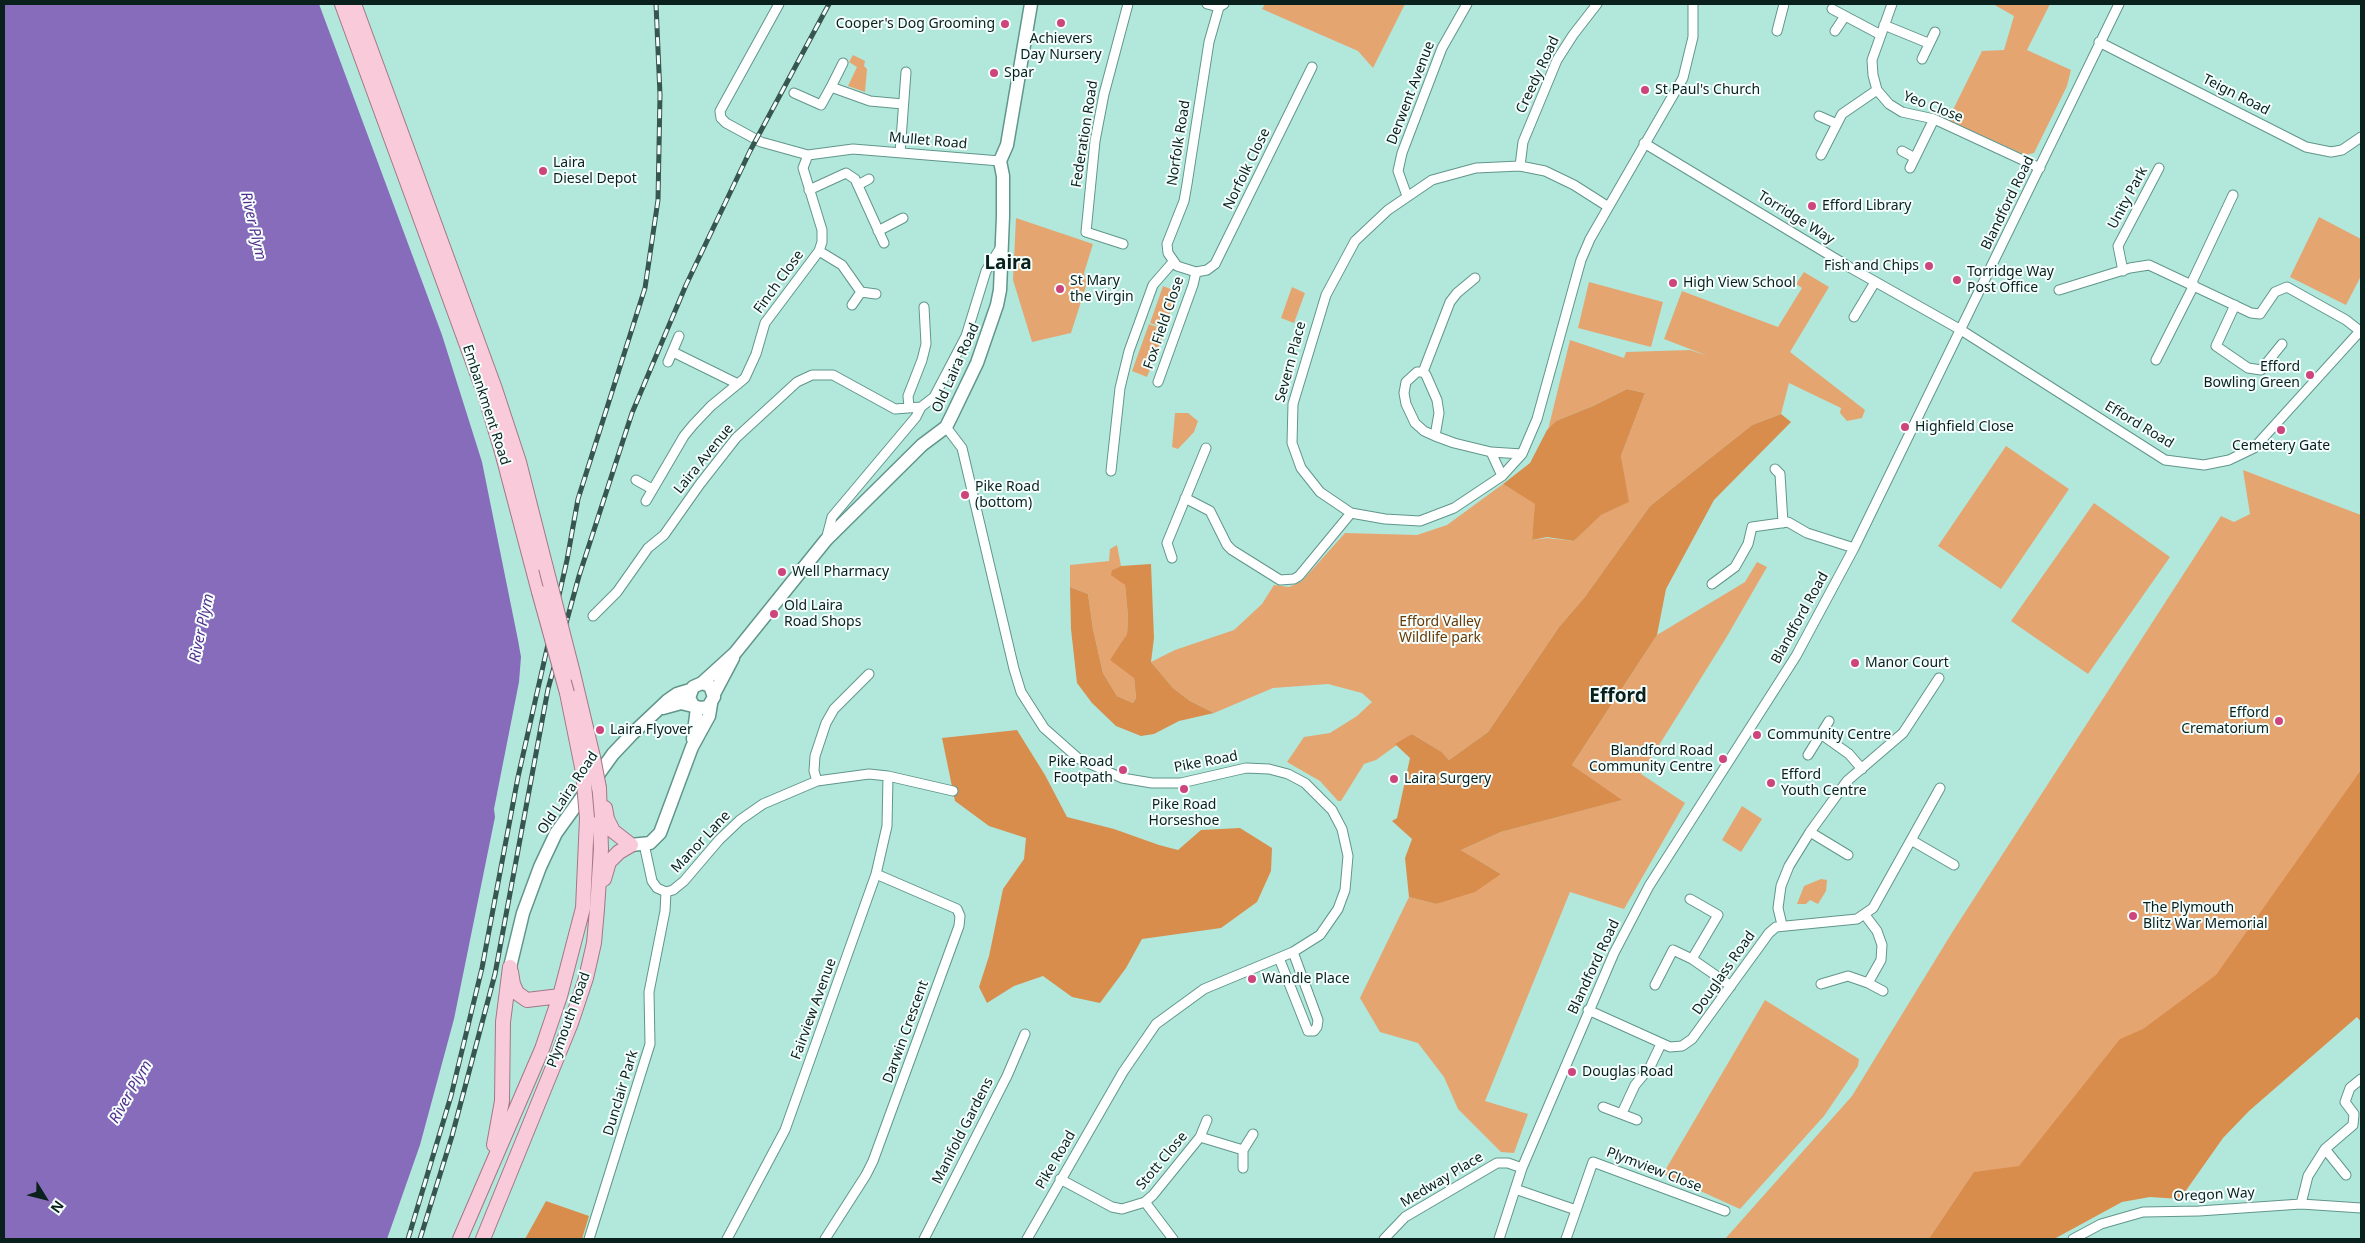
<!DOCTYPE html>
<html>
<head>
<meta charset="utf-8">
<style>
	body { margin:0 }
	#map { position:relative; width:2365px; height:1243px; overflow:hidden; background:#b1e8db; font-family:"Noto Sans",sans-serif }
	canvas { display:block }
	.frame { position:absolute; inset:0; border:5px solid #0a201c; pointer-events:none }
	.north { position:absolute; left:20px; top:1173px; width:50px; height:50px; -webkit-text-stroke:4px #f4fefc; paint-order:stroke; rotate:126deg; font-size:14px; font-weight:700; line-height:20px; text-align:center; color:#0a201c }
	.north::after { content:''; display:block; margin:auto; width:18px; height:22px; background:#0a201c; clip-path:polygon(50% 0,100% 100%,50% 72%,0 100%) }
</style>
</head>
<body>
<div id="map">
<canvas width="2365" height="1243"></canvas>
<div class="frame"></div>
<div class="north">N</div>
</div>
<script>
const ctx = document.querySelector('canvas').getContext('2d');
ctx.lineJoin = 'round';
function paint(path, color) { ctx.fillStyle = color; ctx.fill(path, 'evenodd'); }
const shape = rows => new Path2D(rows.map(r => 'M' + r).join(''));
function trace(path, color, width, dash) { ctx.strokeStyle = color; ctx.lineWidth = width; ctx.lineCap = dash ? 'butt' : 'round'; ctx.setLineDash(dash || []); ctx.stroke(path); }
function write(font, color, halo, rows, align = 'center') {
  ctx.font = font + ' "Noto Sans",sans-serif'; ctx.lineWidth = 4; ctx.setLineDash([]); ctx.textBaseline = 'middle'; ctx.strokeStyle = halo; ctx.fillStyle = color; for (const [text, x, y, turn = 0] of rows) {
    ctx.save(); ctx.translate(x, y); ctx.rotate((+turn || 0) * Math.PI / 180); ctx.textAlign = isNaN(turn) ? turn : align; if (halo) ctx.strokeText(text, 0, 0); ctx.fillText(text, 0, 0); ctx.restore();
  }
}
const green = shape([
	[1265,4,1405,4,1373,68,1358,51,1262,9],
	[1993,4,2050,4,2027,50,2071,70,2067,86,2034,153,2025,155,1950,121,1954,114,1951,114,1982,51,2004,50,2014,16],
	[853,55,865,61,864,66,867,69,865,92,848,86,857,67,849,62],
	[2319,217,2361,239,2361,276,2346,305,2290,277],
	[1016,218,1093,244,1084,273,1087,283,1071,333,1032,342,1013,280],
	[1804,272,1829,287,1790,352,1865,410,1862,418,1847,421,1840,413,1841,408,1789,383,1781,414,1752,425,1650,506,1584,598,1559,627,1488,732,1449,760,1442,752,1412,734,1376,760,1364,764,1341,801,1338,801,1320,781,1287,762,1304,737,1330,733,1357,716,1372,702,1362,693,1328,684,1273,688,1214,713,1190,701,1173,688,1151,662,1175,650,1234,630,1262,604,1274,585,1289,587,1302,581,1345,533,1417,535,1447,525,1503,484,1536,504,1532,540,1547,538,1574,541,1600,515,1628,502,1621,456,1645,393,1627,389,1593,406,1556,421,1548,430,1570,340,1624,358,1626,352,1690,350,1708,356,1664,339,1682,291,1778,327,1802,288,1796,284],
	[1589,282,1663,302,1651,347,1578,328],
	[1163,286,1178,292,1164,328,1150,323],
	[1292,287,1305,293,1294,323,1281,318],
	[1149,324,1165,330,1147,377,1132,371],
	[1175,413,1188,413,1198,421,1194,432,1178,449,1172,447],
	[2006,446,2069,489,2001,589,1938,546],
	[2243,470,2361,515,2361,773,2219,976,2021,1178,1934,1239,1725,1239,1852,1096,1953,931,2221,516,2234,522,2250,514],
	[2094,503,2170,557,2088,674,2011,621],
	[1117,545,1121,566,1112,570,1125,585,1128,616,1127,634,1121,645,1134,678,1136,698,1133,703,1117,696,1103,673,1093,629,1088,594,1070,587,1070,565,1109,561,1110,549],
	[1757,562,1767,567,1726,638,1641,774,1685,803,1624,909,1570,892,1485,1101,1528,1114,1514,1153,1501,1152,1458,1109,1444,1077,1418,1043,1380,1032,1360,998,1409,897,1436,904,1501,874,1461,850,1501,832,1621,800,1572,765,1657,635,1745,582],
	[1742,806,1762,819,1741,852,1722,840],
	[1821,879,1827,880,1826,891,1818,904,1810,900,1806,904,1797,904,1804,886],
	[1765,1000,1859,1059,1858,1066,1824,1116,1740,1209,1663,1174]
]);
const forest = shape([
	[1627,389,1645,393,1621,456,1629,502,1601,515,1574,541,1547,537,1532,540,1535,504,1503,484,1530,463,1547,430,1556,421,1593,406],
	[1781,414,1791,422,1714,500,1666,589,1657,635,1572,765,1622,800,1501,832,1461,850,1501,874,1475,892,1436,904,1409,897,1405,858,1412,839,1392,821,1397,818,1410,758,1395,744,1412,734,1442,752,1449,760,1488,732,1559,627,1584,598,1650,506,1752,425],
	[1151,564,1154,638,1151,662,1173,688,1190,701,1214,713,1179,721,1154,734,1141,736,1116,726,1092,703,1077,683,1071,629,1070,587,1088,594,1093,629,1103,673,1117,696,1133,703,1136,698,1134,678,1110,660,1127,634,1128,616,1125,585,1111,575,1112,570,1121,566],
	[1017,730,1045,775,1067,817,1114,829,1159,845,1178,850,1201,830,1240,828,1272,848,1271,871,1257,902,1221,928,1142,939,1126,968,1100,1003,1072,997,1043,976,1014,986,987,1003,979,987,989,956,1003,889,1024,859,1026,838,989,826,955,801,942,738],
	[2361,770,2361,1022,2357,1017,2249,1111,2223,1138,2180,1199,2150,1197,2122,1202,2054,1239,1929,1239,1974,1172,2019,1166,2120,1039,2143,1029,2216,975],
	[546,1201,589,1216,582,1239,525,1239]
]);
const water = shape([
	[4,4,319,4,442,335,482,462,518,640,521,657,519,682,494,809,495,817,454,1019,420,1145,387,1239,4,1239]
]);
const minor = shape([
	[779,4,720,111,721,118,726,123,761,142,808,155,853,149,1000,161],
	[1207,4,1219,7],
	[1224,4,1219,7,1209,42,1187,184,1184,201,1167,244,1168,253,1177,266,1196,272,1207,270,1215,264,1312,67],
	[1892,4,1872,60,1873,75,1877,90,1889,104,1902,112,1934,119,2040,168],
	[1832,9,1881,35],
	[1884,25,1928,43],
	[1777,31,1784,4],
	[1835,31,1845,16],
	[2099,42,2306,147,2331,152,2342,150,2361,137],
	[1922,59,1935,32],
	[831,87,843,63],
	[794,93,821,105,831,87,870,101,903,104],
	[1819,116,1837,124],
	[1644,143,1851,268,1961,330,2165,460,2204,465,2229,460,2254,448,2361,330],
	[1902,151,1915,158],
	[900,153,906,72],
	[1821,155,1842,114,1877,90],
	[1520,166,1523,142,1557,60,1573,35,1597,4],
	[1910,168,1934,119],
	[858,185,869,179],
	[809,190,846,173,855,179,884,243],
	[1407,196,1398,171,1402,153,1442,48,1467,4],
	[1607,206,1574,185,1545,171,1520,166,1476,168,1432,180,1388,210,1355,241,1326,295,1293,404,1292,443,1301,468,1320,492,1351,513,1385,519,1420,521,1454,508,1502,476,1522,454,1537,419,1581,260,1590,239,1683,78,1693,37,1693,4],
	[878,231,903,218],
	[1123,244,1086,232,1095,141,1104,94,1128,4],
	[819,251,842,265,861,292],
	[2123,271,2118,246,2159,168],
	[2191,284,2233,195],
	[2059,290,2130,268,2149,265,2251,313,2260,314,2275,292,2287,287,2346,320,2360,331],
	[852,305,861,292,876,294],
	[2235,305,2216,346,2248,368,2261,370,2282,344],
	[1854,317,1875,282],
	[673,352,738,384],
	[2156,360,2194,285],
	[668,362,679,336],
	[1423,372,1450,302,1457,293,1475,278],
	[1158,382,1193,285,1196,272],
	[909,407,908,396,922,360,926,344,924,307],
	[946,427,962,448,1014,669,1021,692,1044,728,1079,759,1122,778,1152,783,1181,783,1246,768,1269,769,1288,774,1305,783,1332,810,1342,829,1348,856,1345,890,1338,909,1320,935,1293,952,1204,989,1156,1024,1123,1072,1027,1239],
	[1435,436,1439,413,1437,400,1426,375,1423,372,1417,372,1406,382,1404,393,1406,404,1415,423,1424,431,1435,436,1454,443,1491,452,1502,476],
	[1491,452,1522,454],
	[1775,469,1780,474,1783,523],
	[1111,471,1120,388,1129,351,1153,285,1173,262],
	[636,480,652,489],
	[1185,498,1210,511,1227,545,1232,550,1280,580,1294,579,1299,576,1351,513],
	[646,501,684,436,693,425,711,406,745,378,756,354,765,323,819,251,822,242,822,230,803,168,808,155],
	[826,540,832,517,916,417,921,407,934,397,966,336,986,271,1001,247],
	[1172,558,1167,543,1206,448],
	[1712,584,1735,567,1748,544,1752,527,1788,522,1807,533,1854,548],
	[593,616,617,592,648,548,664,535,700,484,736,438,797,382,812,375,833,375,895,409,921,407],
	[1821,734,1849,754,1862,769],
	[1808,755,1829,721],
	[817,781,814,771,815,756,826,723,834,709,869,674],
	[1810,832,1848,855],
	[1911,840,1954,865],
	[644,844,652,881,657,888,666,892,673,890,684,881,719,840,740,820,763,804,817,781,869,774,888,776,953,791],
	[1690,899,1718,915,1692,959],
	[1865,915,1877,931,1882,945,1881,960,1868,983],
	[1782,925,1778,908,1781,886,1789,866,1810,832,1847,781,1903,733,1939,678],
	[1279,958,1306,1026,1308,1031,1314,1031,1317,1027,1318,1020,1293,952],
	[1821,984,1848,976,1868,983,1883,991],
	[1655,985,1673,950,1692,959,1731,986],
	[1588,1010,1670,1047,1682,1046,1692,1039,1769,933,1776,927,1857,919,1873,908,1940,788],
	[1603,1107,1637,1120],
	[1622,1113,1635,1085,1650,1067,1661,1044],
	[1200,1137,1207,1120],
	[2325,1149,2346,1175],
	[1243,1168,1243,1150,1253,1134],
	[1060,1179,1112,1207,1122,1209,1145,1202,1153,1195,1200,1137,1243,1150],
	[1515,1189,1576,1210],
	[1145,1202,1173,1239],
	[2301,1204,2308,1176,2325,1149,2353,1125,2354,1114,2345,1102,2350,1088,2361,1079],
	[589,1239,650,1044,649,992,665,911,666,892],
	[727,1239,785,1130,876,874,887,826,888,776],
	[825,1239,866,1175,873,1161,959,926,960,916,957,909,876,874],
	[924,1239,1007,1076,1025,1034],
	[1384,1239,1405,1217,1497,1163,1508,1163,1522,1168],
	[1499,1239,1522,1168,1614,953,1649,886,1796,656,1854,548,2119,4],
	[1566,1239,1593,1162,1725,1211],
	[2073,1239,2101,1224,2143,1212,2199,1211,2301,1204,2361,1208]
]);
const secondary = shape([
	[702,683,735,653,826,540,922,445,946,427,952,415,977,363,997,305,1000,290,1003,216,1003,176,1000,161,1007,145,1031,4],
	[714,694,733,658],
	[663,708,681,703,701,708,708,707,714,697,710,686,702,683,693,687,689,698,693,705],
	[693,739,697,708],
	[631,845,650,843,660,833,692,747,709,716,711,704],
	[510,967,523,913,540,867,556,833,613,754,631,735,667,701,677,694,690,690]
]);
const primary = shape([
	[342,4,484,392,502,452,539,592],
	[354,4,495,389,519,462,546,568],
	[573,673,593,757],
	[567,693,583,772],
	[604,879,609,862,619,852,631,845,613,831,607,819,605,808],
	[511,972,513,984,517,993,527,1000,560,996],
	[494,1145,502,1101,503,1022,510,967],
	[460,1239,542,1049,560,996,583,908,587,818],
	[483,1239,571,1023,586,978,594,943,597,909,601,849,599,788]
]);
const rail = shape([
	[408,1239,451,1096,482,968,518,777,567,560,578,499,645,288,658,200,660,95,656,4],
	[420,1239,452,1136,495,974,548,689,579,576,632,413,686,285,750,151,829,4]
]);
const primaryBridge = shape([
	[546,568,573,673],
	[539,592,567,693],
	[593,757,599,788],
	[583,772,587,818]
]);
const markers = [
	[1061,23,5,"#ce447c"],
	[1005,24,5,"#ce447c"],
	[994,73,5,"#ce447c"],
	[1645,90,5,"#ce447c"],
	[543,171,5,"#ce447c"],
	[1812,206,5,"#ce447c"],
	[1929,266,5,"#ce447c"],
	[1957,280,5,"#ce447c"],
	[1673,283,5,"#ce447c"],
	[1060,289,5,"#ce447c"],
	[2310,375,5,"#ce447c"],
	[1905,427,5,"#ce447c"],
	[2281,430,5,"#ce447c"],
	[965,495,5,"#ce447c"],
	[782,572,5,"#ce447c"],
	[774,614,5,"#ce447c"],
	[1855,663,5,"#ce447c"],
	[2279,721,5,"#ce447c"],
	[600,730,5,"#ce447c"],
	[1757,735,5,"#ce447c"],
	[1723,759,5,"#ce447c"],
	[1123,770,5,"#ce447c"],
	[1394,779,5,"#ce447c"],
	[1771,783,5,"#ce447c"],
	[1184,789,5,"#ce447c"],
	[2133,916,5,"#ce447c"],
	[1252,979,5,"#ce447c"],
	[1572,1072,5,"#ce447c"]
];
const poiNames = [
	["Cooper's Dog Grooming",995,24,"right"],
	["Achievers",1061,39,"center"],
	["Day Nursery",1061,55,"center"],
	["Spar",1004,73],
	["St Paul's Church",1655,90],
	["Laira",553,163],
	["Diesel Depot",553,179],
	["Efford Library",1822,206],
	["Fish and Chips",1919,266,"right"],
	["Torridge Way",1967,272],
	["Post Office",1967,288],
	["St Mary",1070,281],
	["the Virgin",1070,297],
	["High View School",1683,283],
	["Efford",2300,367,"right"],
	["Bowling Green",2300,383,"right"],
	["Highfield Close",1915,427],
	["Cemetery Gate",2281,446,"center"],
	["Pike Road",975,487],
	["(bottom)",975,503],
	["Well Pharmacy",792,572],
	["Old Laira",784,606],
	["Road Shops",784,622],
	["Manor Court",1865,663],
	["Efford",2269,713,"right"],
	["Crematorium",2269,729,"right"],
	["Laira Flyover",610,730],
	["Community Centre",1767,735],
	["Blandford Road",1713,751,"right"],
	["Community Centre",1713,767,"right"],
	["Pike Road",1113,762,"right"],
	["Footpath",1113,778,"right"],
	["Efford",1781,775],
	["Youth Centre",1781,791],
	["Laira Surgery",1404,779],
	["Pike Road",1184,805,"center"],
	["Horseshoe",1184,821,"center"],
	["The Plymouth",2143,908],
	["Blitz War Memorial",2143,924],
	["Wandle Place",1262,979],
	["Douglas Road",1582,1072]
];
const streetNames = [
	["Creedy Road",1538,75,-65],
	["Derwent Avenue",1411,93,-69],
	["Teign Road",2236,95,27],
	["Yeo Close",1933,107,21],
	["Federation Road",1085,134,-81],
	["Mullet Road",928,141,5],
	["Norfolk Road",1179,143,-81],
	["Norfolk Close",1247,169,-64],
	["Unity Park",2128,198,-62],
	["Blandford Road",2008,203,-64],
	["Torridge Way",1796,218,32],
	["Finch Close",779,282,-54],
	["Fox Field Close",1164,323,-71],
	["Severn Place",1291,362,-75],
	["Old Laira Road",956,368,-66],
	["Embankment Road",486,405,72],
	["Efford Road",2139,425,31],
	["Laira Avenue",704,459,-51],
	["Blandford Road",1800,618,-61],
	["Pike Road",1206,762,-11],
	["Old Laira Road",568,793,-56],
	["Manor Lane",701,842,-47],
	["Blandford Road",1594,967,-65],
	["Douglass Road",1724,973,-55],
	["Fairview Avenue",814,1009,-70],
	["Plymouth Road",569,1020,-70],
	["Darwin Crescent",906,1032,-70],
	["Dunclair Park",621,1093,-73],
	["Manifold Gardens",963,1131,-63],
	["Pike Road",1056,1160,-60],
	["Stott Close",1162,1161,-50],
	["Plymview Close",1654,1170,21],
	["Medway Place",1442,1180,-31],
	["Oregon Way",2214,1195,-3]
];
const parkNames = [
	["Efford Valley",1440,622],
	["Wildlife park",1440,638]
];
const waterNames = [
	["River Plym",253,226,77],
	["River Plym",202,628,-78],
	["River Plym",131,1092,-60]
];
const districtNames = [
	["Laira",1008,264],
	["Efford",1618,697]
];
paint(green, '#e5a571');
paint(forest, '#d98d4d');
paint(water, '#886cbc');
trace(minor, '#61968b', 11);
trace(secondary, '#61968b', 15);
trace(primary, '#a37786', 16);
trace(minor, '#fff', 9);
trace(secondary, '#fff', 12);
trace(primary, '#f9cad9', 14);
trace(rail, '#375650', 5);
trace(rail, '#f4fefc', 3, [9]);
trace(primaryBridge, '#a37786', 16, []);
trace(primaryBridge, '#f9cad9', 14);
for (const [x, y, r, color] of markers) { const dot = new Path2D(); dot.arc(x, y, r, 0, 2 * Math.PI); ctx.fillStyle = color; ctx.fill(dot); trace(dot, '#f4fefc', 2); }
write('14px', '#0a201c', '#f4fefc', poiNames, 'left');
write('14px', '#0a201c', '#f4fefc', streetNames);
write('14px', '#683702', '#f4fefc', parkNames);
write('italic 15px', '#562d8d', '#f4fefc', waterNames);
write('bold 19px', '#0a201c', '#f4fefc', districtNames);
</script>
</body>
</html>
